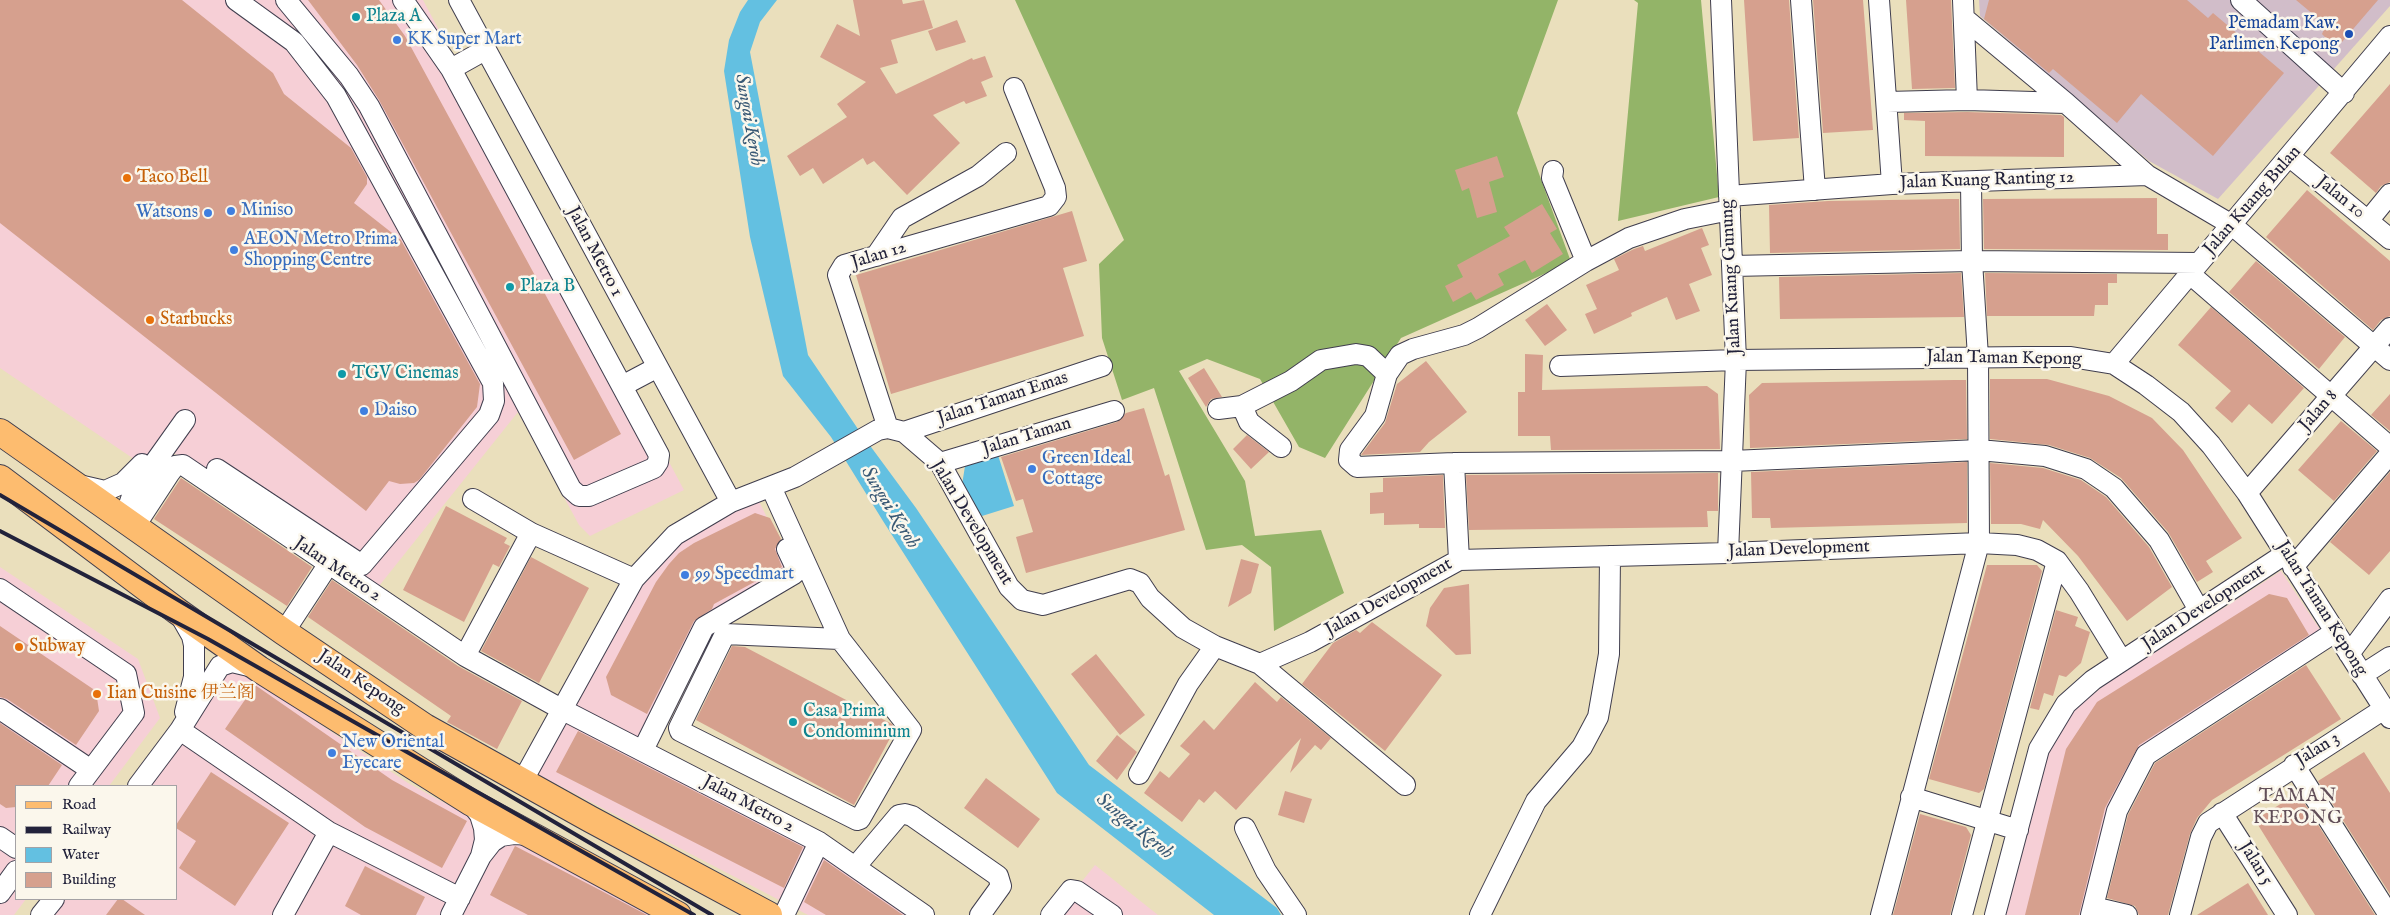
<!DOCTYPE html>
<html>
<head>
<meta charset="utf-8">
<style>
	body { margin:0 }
	#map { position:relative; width:2390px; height:915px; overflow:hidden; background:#eadfbc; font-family:"IM FELL English",serif }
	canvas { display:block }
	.legend { position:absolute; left:15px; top:785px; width:162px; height:115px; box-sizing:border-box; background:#fbf7ec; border:1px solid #a4a2a5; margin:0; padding:6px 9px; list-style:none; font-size:15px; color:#22223b }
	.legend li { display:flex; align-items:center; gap:10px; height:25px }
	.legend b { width:25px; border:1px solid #a4a2a5 }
</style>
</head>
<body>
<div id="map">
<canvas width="2390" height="915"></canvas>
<ul class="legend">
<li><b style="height:6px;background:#fdbc6f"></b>Road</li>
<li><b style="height:6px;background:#22223b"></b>Railway</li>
<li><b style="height:14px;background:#63c0e1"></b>Water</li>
<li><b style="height:14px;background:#d6a08e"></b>Building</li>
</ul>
</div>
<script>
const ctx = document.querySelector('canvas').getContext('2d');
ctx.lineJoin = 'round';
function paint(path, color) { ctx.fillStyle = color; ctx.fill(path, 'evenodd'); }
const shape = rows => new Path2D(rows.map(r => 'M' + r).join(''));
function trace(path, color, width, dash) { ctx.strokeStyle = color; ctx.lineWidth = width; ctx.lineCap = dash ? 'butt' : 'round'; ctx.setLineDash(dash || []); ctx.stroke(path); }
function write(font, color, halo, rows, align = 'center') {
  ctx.font = font + ' "IM FELL English","Noto Serif SC",serif'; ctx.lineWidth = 5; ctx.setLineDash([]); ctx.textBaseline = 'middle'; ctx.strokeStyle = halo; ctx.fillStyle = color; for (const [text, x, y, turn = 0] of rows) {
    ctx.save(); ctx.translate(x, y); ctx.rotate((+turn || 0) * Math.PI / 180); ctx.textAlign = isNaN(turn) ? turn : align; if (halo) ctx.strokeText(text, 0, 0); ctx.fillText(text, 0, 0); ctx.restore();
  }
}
const built = shape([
	[0,0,423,0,684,490,590,536,579,525,518,412,379,586,171,451,156,474,0,368],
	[758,499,792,569,702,623,638,752,814,843,916,915,808,915,537,774,640,584,677,542],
	[0,567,138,659,160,718,109,786,16,786,16,899,26,899,14,915,0,915],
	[2281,571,2323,634,2144,752,2087,915,2006,915,2048,755,2071,713,2103,686],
	[226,669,242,672,408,783,474,819,477,847,444,915,50,915,62,899,176,899,176,786,146,786],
	[517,840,656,915,458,915,494,849],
	[1095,865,1158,915,1055,915]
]);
const industrial = shape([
	[1979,0,2390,0,2390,6,2218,199,2149,161,1980,16]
]);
const forest = shape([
	[1015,0,1558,0,1517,113,1571,262,1401,338,1325,458,1299,447,1260,379,1207,359,1179,371,1245,481,1255,536,1321,530,1344,593,1274,631,1271,567,1242,545,1206,550,1154,388,1122,400,1102,338,1099,264,1124,240],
	[1634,0,1701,0,1719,197,1618,221,1638,3]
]);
const water = shape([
	[748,0,777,0,760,22,750,52,808,355,860,432,916,508,1089,765,1277,908,1281,915,1214,915,1057,793,883,521,831,437,783,376,750,237,724,71,729,40,740,12],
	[998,455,1014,506,982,516,962,485,965,466]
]);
const building = shape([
	[0,0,182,0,273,73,284,94,351,148,367,177,367,184,354,203,401,240,480,384,477,407,419,480,414,483,400,484,389,481,366,511,0,223],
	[308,0,379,0,405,36,621,434,574,460,379,100,357,65],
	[853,0,902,0,903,4,924,0,933,28,891,40,898,63,880,68,896,94,972,58,973,60,985,56,993,77,981,82,987,96,966,104,964,101,933,115,960,143,907,195,874,161,867,165,863,158,823,184,813,168,800,176,787,156,847,117,837,104,866,82,820,57,837,24,860,36],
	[1744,0,1789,0,1799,138,1753,141],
	[1813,0,1863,0,1873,130,1823,133],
	[1906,0,1951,0,1955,88,1912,89],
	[1989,0,2187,0,2208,18,2213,13,2284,73,2213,156,2141,94,2117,123,2053,69,2049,73,1984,19],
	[2296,0,2378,0,2342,42,2338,39,2333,45,2322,34,2326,25],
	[957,20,966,42,936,51,928,31],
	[2390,84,2390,182,2381,186,2376,193,2330,153],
	[1967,112,2061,115,2064,117,2064,157,1925,156,1925,121,1904,120,1904,113],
	[1497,156,1504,177,1489,182,1497,212,1477,218,1469,188,1462,191,1455,170],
	[2307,190,2390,261,2390,316,2381,320,2373,330,2266,237],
	[2157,198,2157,234,2168,234,2168,250,1984,249,1983,199],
	[1949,199,1959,199,1960,249,1770,253,1769,205,1828,201],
	[1542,204,1557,229,1550,233,1563,254,1532,273,1525,260,1498,274,1504,285,1476,300,1471,292,1453,302,1445,286,1463,277,1457,265,1510,236,1504,227],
	[1072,211,1087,261,1063,268,1084,336,891,394,856,275],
	[1702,228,1709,245,1701,248,1712,275,1689,284,1700,311,1676,320,1667,297,1631,313,1632,316,1594,334,1585,314,1597,309,1586,285,1619,270,1614,259,1634,249,1643,246,1645,251],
	[2256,261,2345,337,2319,369,2229,292],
	[1961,273,1964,317,1780,319,1779,277],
	[1985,273,2117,274,2117,283,2108,283,2108,305,2095,305,2094,316,1987,316],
	[1547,304,1567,330,1545,346,1525,320],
	[2211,307,2304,388,2272,424,2249,404,2232,423,2215,408,2231,391,2178,345],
	[1525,354,1543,355,1542,390,1707,386,1718,394,1720,449,1551,450,1550,436,1518,436,1518,392,1525,392],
	[1426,361,1467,412,1429,442,1420,452,1361,455,1385,423,1397,384],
	[1204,368,1222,397,1211,399,1206,407,1188,378],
	[1990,379,2047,379,2109,396,2152,418,2183,450,2242,538,2206,561,2213,572,2197,582,2168,532,2121,478,2090,458,2049,445,1990,439],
	[1954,380,1966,380,1967,439,1750,448,1749,395,1762,383],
	[2390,394,2390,431,2371,415],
	[1144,408,1165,476,1169,474,1185,530,1026,573,1016,537,1033,532,1023,499,1016,501,1001,457,1117,422,1126,413],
	[2341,421,2377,451,2334,501,2298,470],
	[1247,435,1269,452,1251,469,1233,449],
	[1967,462,1967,523,1771,528,1770,518,1752,518,1751,472],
	[1990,463,2043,468,2081,480,2106,497,2149,547,2172,587,2127,621,2078,556,2043,520,2040,529,2021,524,1991,524],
	[2390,472,2390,551,2369,575,2330,542],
	[1718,473,1718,511,1707,511,1708,527,1469,530,1466,475],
	[1443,475,1445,528,1419,528,1419,524,1384,525,1384,513,1370,514,1370,493,1383,492,1383,478],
	[181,478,312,567,287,606,154,519],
	[446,506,507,538,504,543,510,546,499,567,493,564,464,622,403,590],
	[755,513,770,518,781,539,775,549,782,567,714,604,712,609,694,621,647,714,611,695,606,677,656,582,669,564,679,553,694,543],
	[531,557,589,588,539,683,481,651],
	[1241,559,1259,564,1251,593,1228,607],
	[1987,565,2037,565,2042,571,1984,789,1979,793,1929,779],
	[332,580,458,666,522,701,497,749,447,722,451,716,308,617],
	[1469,584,1471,654,1456,655,1426,626,1430,608,1444,588],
	[2269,594,2287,598,2309,635,2139,745,2105,808,2079,915,2025,915,2066,749,2097,702],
	[2056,610,2078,617,2075,626,2090,632,2081,663,2066,677,2059,675,2053,696,2044,693,2039,710,2030,708],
	[1372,622,1442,675,1385,751,1302,684,1333,643,1356,630,1360,633],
	[0,626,96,691,99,711,76,745,7,699,0,697],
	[732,646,745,647,892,724,895,729,854,805,696,720],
	[1096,654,1145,715,1120,735,1071,674],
	[2306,665,2341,719,2212,800,2197,818,2190,834,2168,915,2139,915,2135,906,2107,898,2128,815,2155,763],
	[1255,682,1277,702,1281,697,1331,738,1321,750,1315,745,1290,773,1301,738,1236,810,1215,791,1204,803,1199,799,1182,822,1144,793,1160,771,1169,778,1190,754,1180,746,1204,720,1214,730],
	[255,685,392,780,467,821,442,868,365,827,225,729],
	[0,723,62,765,48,786,16,786,16,807,6,808,0,804],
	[578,731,803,847,784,888,556,772],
	[1117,735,1137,752,1117,780,1096,761],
	[2364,752,2390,793,2390,894,2318,781],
	[211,772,289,823,235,906,179,868,196,841,176,828,176,825],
	[986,778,1040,819,1018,848,964,808],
	[1285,791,1312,799,1304,823,1278,815],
	[2298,793,2375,915,2315,915,2273,849,2255,820],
	[1920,814,1966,827,1971,835,1950,915,1893,915],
	[515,846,596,888,647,915,528,915,503,902,490,895],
	[824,860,903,915,826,915,804,902],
	[365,866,425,897,416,915,361,915,345,906],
	[2248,883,2268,915,2197,915],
	[118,899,122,899,145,915,106,915]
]);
const minor = shape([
	[286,0,349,76,369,106,571,489,579,496,589,496,654,468,658,462,659,455,451,69,403,0],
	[459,0,731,502],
	[1721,0,1736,360,1728,553],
	[1801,0,1815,190],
	[1879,0,1892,184],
	[1963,0,1967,100,2066,103,2147,175],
	[2241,0,2344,93],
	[1965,19,2066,103],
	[451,69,485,50],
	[1887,102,1967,100],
	[2290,157,2390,239],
	[1553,171,1552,178,1586,261],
	[1729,196,1892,184,2147,175,2232,225,2390,360],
	[1730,210,1685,219,1629,238,1586,261,1478,328,1464,335,1413,349,1400,355,1387,374,1375,416,1350,450,1349,460,1357,467,1454,463,1732,461,1979,450,2045,456,2086,469,2114,488,2159,540,2199,610],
	[2368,221,2390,194],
	[876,256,902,218,978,176,1006,153],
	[1732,266,1972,261,2199,263],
	[2190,274,2390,447],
	[2114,364,2390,36],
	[1560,366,1736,360,2026,357,2071,357,2114,364,2146,385,2181,412,2211,445,2247,493,2390,718],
	[622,386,656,368],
	[1242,406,1249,422,1281,447],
	[1218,409,1242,406,1291,381,1321,360,1356,354,1368,356,1387,374],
	[888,428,838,275,844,265,1049,206,1056,197,1055,188,1014,88],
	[904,432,1102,366],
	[940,463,1114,411],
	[1454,463,1459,560],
	[217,469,362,565,489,415,494,401,493,383,336,96,294,42,236,0],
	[79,485,105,491,123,483,142,464],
	[771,487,840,639,911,730,860,819,857,820,680,731,679,728,725,634,840,639],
	[2247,493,2390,328],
	[473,499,531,533,634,579],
	[127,521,127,511,133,493,185,420],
	[135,526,169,474,175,466,183,465,465,656,563,710,819,842,924,915],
	[2293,567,2390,454],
	[0,589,126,674,134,713,79,786],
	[180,615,192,636,194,645,194,677,185,712],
	[284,632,328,565],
	[2349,654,2390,599],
	[465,656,531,533],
	[1260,664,1405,785],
	[2362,675,2390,657],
	[0,709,91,770],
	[180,730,329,832,460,898],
	[643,750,704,627,794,574,796,568,787,549],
	[2294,765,2389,915],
	[1139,774,1188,684,1215,646],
	[522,782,634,579,675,535,731,502,795,477,878,430,888,428,904,432,940,463,1009,587,1022,600,1043,605,1130,579,1140,583,1150,598,1183,628,1215,646,1260,664,1310,642,1459,560,1728,553,1979,543,2017,545,2037,550,2057,561,2079,591,2122,661],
	[138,786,180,730,220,666,232,662,253,667],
	[1911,797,2018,830],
	[470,802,480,815,484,828,485,840,481,856],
	[2222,813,2287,915],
	[1245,828,1266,871,1296,915],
	[0,837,16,848],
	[856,866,899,815,905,814,912,816,998,876,1001,886,980,915],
	[0,893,16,871],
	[2093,907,2127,915],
	[41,915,54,899],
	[283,915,329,832],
	[451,915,481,856,492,842,501,836,514,834,531,835],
	[784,915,819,842],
	[1051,915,1071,890,1077,891,1112,915],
	[1480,915,1536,801,1582,747,1598,717,1609,654,1610,556],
	[1881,915,1979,543,1978,357,1972,261,1971,182],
	[1962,915,2057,561],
	[1995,915,2039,749,2066,704,2093,680,2285,554],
	[2091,915,2117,811,2146,755,2335,632],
	[2180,915,2201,837,2208,823,2384,709]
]);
const major = shape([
	[0,432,284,632,425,727,590,819,769,915],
	[0,478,177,611,259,669,470,802,678,915]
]);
const rail = shape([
	[0,495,712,915],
	[0,531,208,639,694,915]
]);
const markers = [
	[356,17,5,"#0f9aa8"],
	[2349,34,5,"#1a4fb4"],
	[397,40,5,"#3f7fe0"],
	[127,178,5,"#e8710a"],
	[231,211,5,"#3f7fe0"],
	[208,213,5,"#3f7fe0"],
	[234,250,5,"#3f7fe0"],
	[510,287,5,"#0f9aa8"],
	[150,320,5,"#e8710a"],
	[342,374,5,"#0f9aa8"],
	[364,411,5,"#3f7fe0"],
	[1032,469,5,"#3f7fe0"],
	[685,575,5,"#3f7fe0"],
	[19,647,5,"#e8710a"],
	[97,694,5,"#e8710a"],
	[793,722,5,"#0f9aa8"],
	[332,753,5,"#3f7fe0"]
];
const cultureNames = [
	["Plaza A",366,17],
	["Plaza B",520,287],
	["TGV Cinemas",352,374],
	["Casa Prima",803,712],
	["Condominium",803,733]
];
const transitNames = [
	["Pemadam Kaw.",2339,24],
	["Parlimen Kepong",2339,45]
];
const shopNames = [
	["KK Super Mart",407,40],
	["Miniso",241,211],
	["Watsons",198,213,"right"],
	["AEON Metro Prima",244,240],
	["Shopping Centre",244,261],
	["Daiso",374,411],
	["Green Ideal",1042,459],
	["Cottage",1042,480],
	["99 Speedmart",695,575],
	["New Oriental",342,743],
	["Eyecare",342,764]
];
const foodNames = [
	["Taco Bell",137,178],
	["Starbucks",160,320],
	["Subway",29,647],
	["Iian Cuisine 伊兰阁",107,694]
];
const streetNames = [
	["Jalan Kuang Ranting 12",1987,181,-2],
	["Jalan 10",2340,198,39],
	["Jalan Kuang Bulan",2253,201,-49],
	["Jalan Metro 1",594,252,62],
	["Jalan 12",879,256,-17],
	["Jalan Kuang Gunung",1732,277,-93],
	["Jalan Taman Kepong",2004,359,1],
	["Jalan Taman Emas",1003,399,-18],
	["Jalan 8",2319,411,-49],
	["Jalan Taman",1027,437,-17],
	["Jalan Development",971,523,59],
	["Jalan Development",1799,550,-2],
	["Jalan Metro 2",337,570,34],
	["Jalan Development",1389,598,-29],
	["Jalan Development",2204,608,-33],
	["Jalan Taman Kepong",2321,609,58],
	["Jalan Kepong",361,683,34],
	["Jalan 3",2318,750,-32],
	["Jalan Metro 2",748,805,28],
	["Jalan 5",2255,864,58]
];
const waterNames = [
	["Sungai Keroh",748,120,80],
	["Sungai Keroh",889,508,58],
	["Sungai Keroh",1134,827,39]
];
const neighbourhoodNames = [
	["TAMAN",2298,797],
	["KEPONG",2298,819]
];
paint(built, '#f6cfd6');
paint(industrial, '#d1bdc9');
paint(forest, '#93b468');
paint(water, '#63c0e1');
paint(building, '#d6a08e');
trace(minor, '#403e4e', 22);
trace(major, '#403e4e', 28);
trace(minor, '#fff', 20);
trace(major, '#fdbc6f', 26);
trace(rail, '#22223b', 4);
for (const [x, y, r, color] of markers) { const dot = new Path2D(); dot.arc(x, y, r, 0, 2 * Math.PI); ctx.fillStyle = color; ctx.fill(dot); trace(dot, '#fbf7ec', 2); }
write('18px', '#0d838f', '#fbf7ec', cultureNames, 'left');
write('18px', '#164399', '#fbf7ec', transitNames, 'right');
write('18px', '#366cbe', '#fbf7ec', shopNames, 'left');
write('18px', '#c56008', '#fbf7ec', foodNames, 'left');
write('18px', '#22223b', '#fbf7ec', streetNames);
write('italic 19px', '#395975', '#fbf7ec', waterNames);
ctx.letterSpacing = '1px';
write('19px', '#614e58', '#fbf7ec', neighbourhoodNames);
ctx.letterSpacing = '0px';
</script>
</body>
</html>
